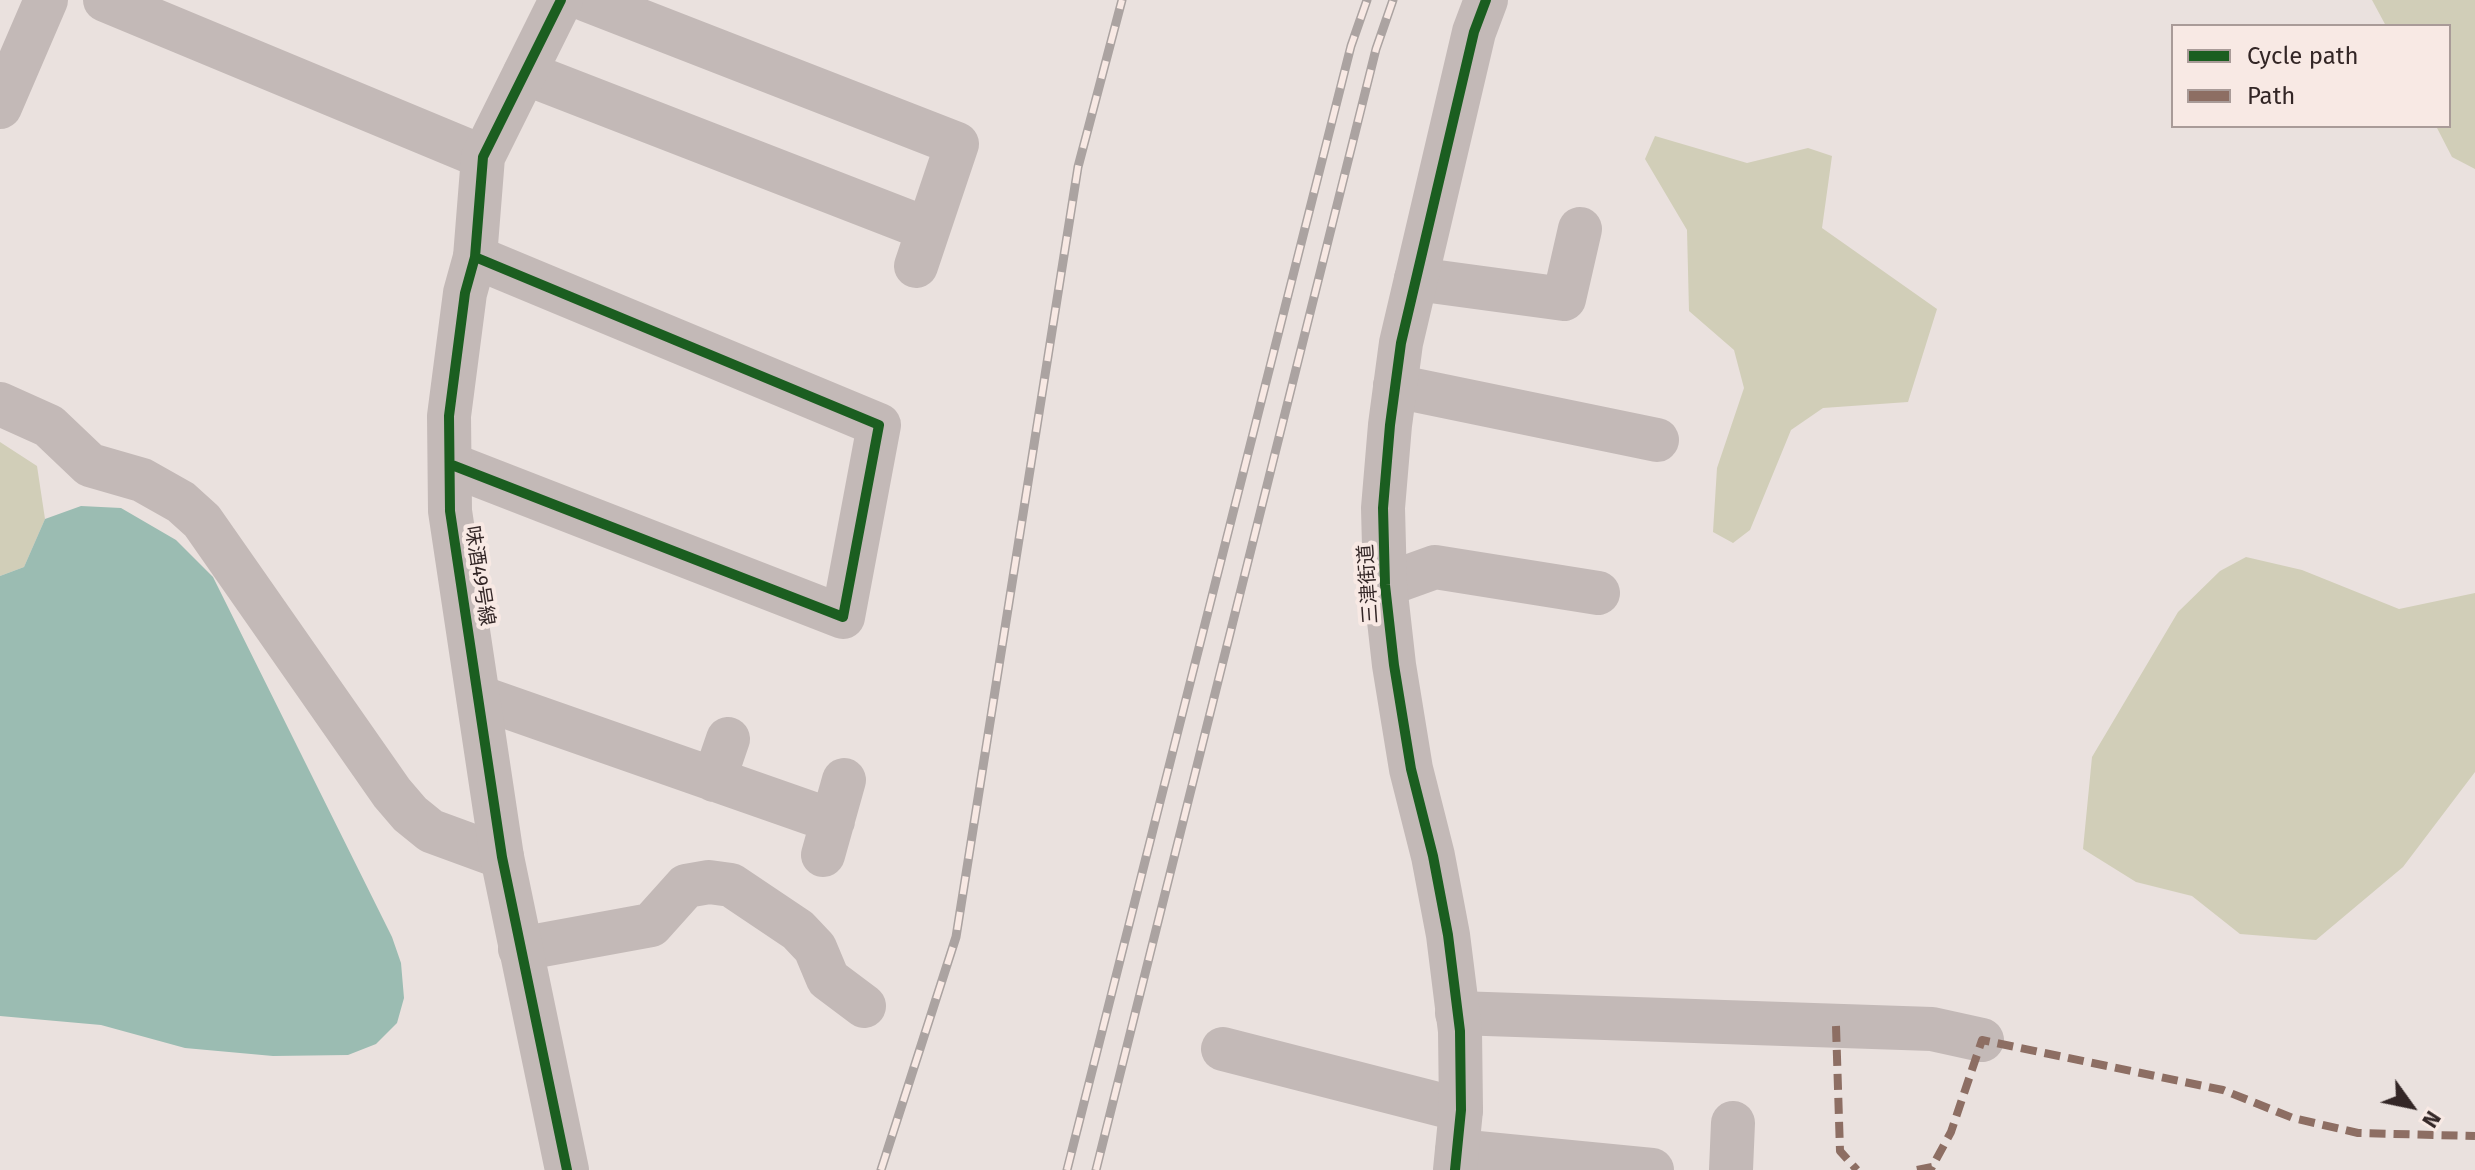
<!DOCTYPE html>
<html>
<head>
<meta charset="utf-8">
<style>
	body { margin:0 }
	#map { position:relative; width:2475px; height:1170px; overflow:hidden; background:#eae1de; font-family:"Fira Sans",sans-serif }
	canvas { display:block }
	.legend { position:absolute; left:2171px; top:24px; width:280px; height:104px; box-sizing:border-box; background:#f8e9e4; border:2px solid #a99b98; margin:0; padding:10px 14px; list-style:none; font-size:24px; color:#332626 }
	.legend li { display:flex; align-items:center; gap:16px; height:40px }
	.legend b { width:40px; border:2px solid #a99b98 }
	.north { position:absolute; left:2371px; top:1066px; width:80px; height:80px; -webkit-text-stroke:6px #f8e9e4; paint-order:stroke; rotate:123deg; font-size:22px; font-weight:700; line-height:32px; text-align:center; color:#332626 }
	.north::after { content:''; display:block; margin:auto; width:28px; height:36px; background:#332626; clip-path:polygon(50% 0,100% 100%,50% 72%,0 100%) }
</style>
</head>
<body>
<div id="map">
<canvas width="2475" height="1170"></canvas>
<ul class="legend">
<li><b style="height:10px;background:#1b5e20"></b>Cycle path</li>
<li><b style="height:10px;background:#8d6e63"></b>Path</li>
</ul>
<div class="north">N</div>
</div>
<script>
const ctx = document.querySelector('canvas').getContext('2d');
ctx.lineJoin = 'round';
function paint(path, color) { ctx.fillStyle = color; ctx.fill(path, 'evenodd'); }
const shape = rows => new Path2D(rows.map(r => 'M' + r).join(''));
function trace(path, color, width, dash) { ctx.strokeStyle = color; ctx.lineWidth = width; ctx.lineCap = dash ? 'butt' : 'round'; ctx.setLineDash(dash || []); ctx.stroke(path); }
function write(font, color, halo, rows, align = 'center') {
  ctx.font = font + ' "Fira Sans","Noto Sans JP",sans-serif'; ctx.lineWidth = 8; ctx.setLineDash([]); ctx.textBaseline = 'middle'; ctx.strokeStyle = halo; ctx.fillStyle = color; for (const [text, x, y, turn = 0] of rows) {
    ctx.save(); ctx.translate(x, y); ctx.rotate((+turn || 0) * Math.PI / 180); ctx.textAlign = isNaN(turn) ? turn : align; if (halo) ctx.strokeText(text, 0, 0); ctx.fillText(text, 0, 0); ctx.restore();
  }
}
const green = shape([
	[2372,0,2475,0,2475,169,2452,157,2436,126,2449,126,2449,26,2386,26],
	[1655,136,1747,163,1808,148,1832,156,1822,228,1937,309,1908,402,1823,408,1791,430,1750,530,1733,543,1713,532,1717,468,1744,388,1734,350,1689,311,1687,230,1645,159],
	[0,442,37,466,45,519,24,567,0,576],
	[2246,557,2302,570,2399,609,2475,593,2475,772,2403,867,2316,940,2240,934,2192,896,2136,882,2083,849,2092,757,2178,612,2220,571]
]);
const water = shape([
	[81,506,121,508,176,540,213,577,392,937,401,963,404,998,397,1023,376,1044,348,1055,273,1056,185,1048,101,1025,0,1016,0,576,24,567,45,519]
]);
const minor = shape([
	[105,0,483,157],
	[587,0,957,144,916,266],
	[525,73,927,229],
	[0,107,46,0],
	[1416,279,1564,299,1580,229],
	[1395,386,1657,440],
	[0,404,49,426,90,465,142,480,181,502,202,521,392,793,410,814,431,831,502,857],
	[452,465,843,617,879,425,475,257],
	[1385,585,1435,567,1598,593],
	[479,697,833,821],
	[714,780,728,739],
	[823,855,844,780],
	[520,949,651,925,686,886,709,882,731,885,798,930,815,948,828,979,864,1006],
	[1457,1013,1932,1029,1982,1040],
	[1223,1049,1461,1110],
	[1457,1151,1652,1170],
	[1731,1170,1733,1123]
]);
const tertiary = shape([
	[561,0,483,157,475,257,465,293,449,416,450,511,502,857,567,1170],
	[1455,1170,1461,1110,1460,1031,1448,935,1433,856,1411,769,1394,665,1385,585,1383,508,1390,425,1401,343,1474,32,1486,0]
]);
const rail = shape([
	[881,1170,956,937,1078,167,1122,0],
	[1067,1170,1351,46,1367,0],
	[1096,1170,1376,49,1393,0]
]);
const quiet = shape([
	[1836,1026,1840,1151,1857,1170],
	[1917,1170,1932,1167,1951,1132,1982,1040,2223,1090,2293,1118,2358,1133,2475,1136]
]);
const cycleway = shape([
	[561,0,483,157,475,257,465,293,449,416,450,511,502,857,567,1170],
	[452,465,843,617,879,425,475,257],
	[1455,1170,1461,1110,1460,1031,1448,935,1433,856,1411,769,1394,665,1385,585,1383,508,1390,425,1401,343,1474,32,1486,0]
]);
const streetNames = [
	["味酒49号線",479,576,81],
	["三津街道",1369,584,-94]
];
paint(green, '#d1ceb8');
paint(water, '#9bbcb2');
trace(minor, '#c3b9b7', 44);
trace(tertiary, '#c3b9b7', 44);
trace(rail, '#aba3a1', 9);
trace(rail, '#f8e9e4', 6, [18]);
trace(quiet, '#8d6e63', 8, [16, 8]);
trace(cycleway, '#1b5e20', 10);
write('20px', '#332626', '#f8e9e4', streetNames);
</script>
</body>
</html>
